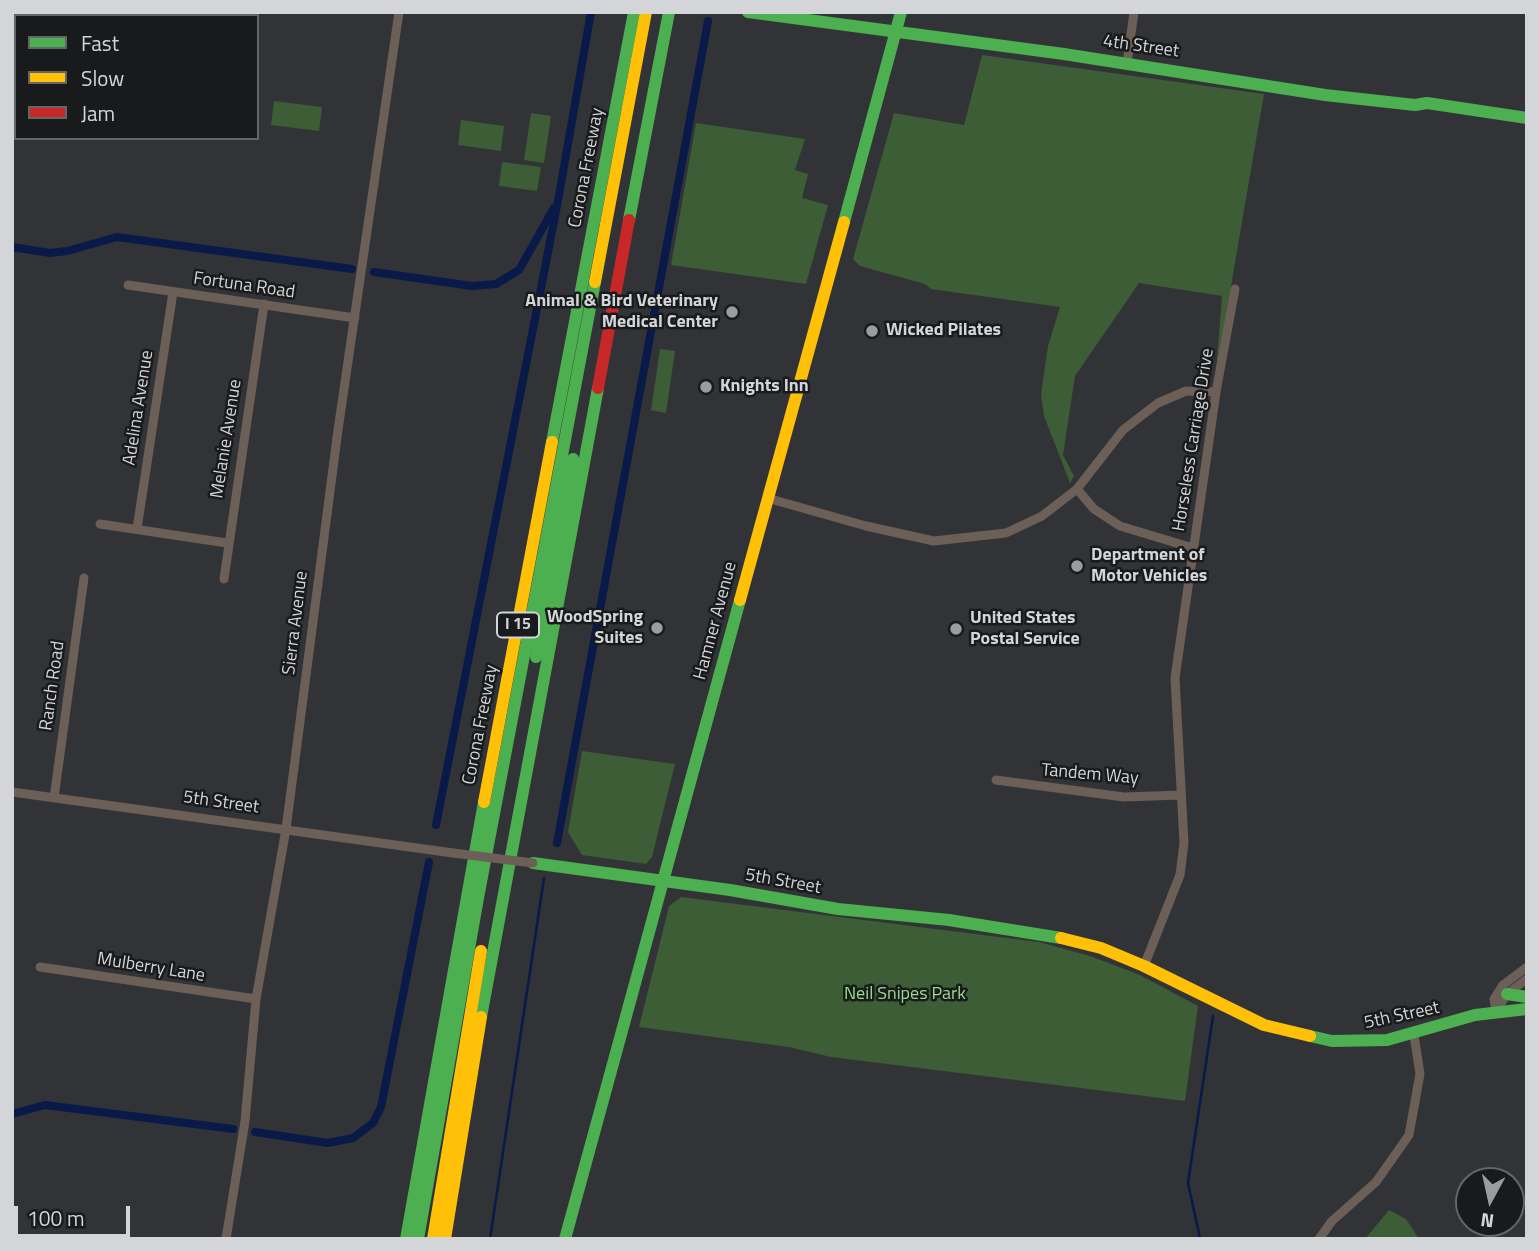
<!DOCTYPE html>
<html>
<head>
<meta charset="utf-8">
<style>
	body { margin:0 }
	#map { position:relative; width:1539px; height:1251px; overflow:hidden; background:#323336; font-family:"Titillium Web",sans-serif }
	canvas { display:block }
	.frame { position:absolute; inset:0; border:14px solid #d4d5d8; pointer-events:none }
	.legend { position:absolute; left:14px; top:14px; width:245px; height:126px; box-sizing:border-box; background:#191a1c; border:2px solid #646567; margin:0; padding:9px 12px; list-style:none; font-size:21px; color:#d4d5d8 }
	.legend li { display:flex; align-items:center; gap:14px; height:35px }
	.legend b { width:35px; border:2px solid #646567 }
	.north { position:absolute; left:1455px; top:1167px; width:70px; height:70px; box-sizing:border-box; background:#191a1c; border:2px solid #646567; border-radius:50%; rotate:188deg; font-size:19px; font-weight:700; line-height:28px; text-align:center; color:#d4d5d8 }
	.north::after { content:''; display:block; margin:auto; width:24px; height:32px; background:#9b9c9f; clip-path:polygon(50% 0,100% 100%,50% 72%,0 100%) }
	.scale { position:absolute; left:14px; top:1206px; width:116px; height:32px; box-sizing:border-box; border:4px solid #d4d5d8; border-top:0; padding-left:9px; font-size:21px; line-height:24px; white-space:nowrap; color:#d4d5d8; -webkit-text-stroke:5px #191a1c; paint-order:stroke }
</style>
</head>
<body>
<div id="map">
<canvas width="1539" height="1251"></canvas>
<div class="frame"></div>
<ul class="legend">
<li><b style="height:9px;background:#4caf50"></b>Fast</li>
<li><b style="height:9px;background:#ffc107"></b>Slow</li>
<li><b style="height:9px;background:#c62828"></b>Jam</li>
</ul>
<div class="north">N</div>
<div class="scale">100 m</div>
</div>
<script>
const ctx = document.querySelector('canvas').getContext('2d');
ctx.lineJoin = 'round';
function paint(path, color) { ctx.fillStyle = color; ctx.fill(path, 'evenodd'); }
const shape = rows => new Path2D(rows.map(r => 'M' + r).join(''));
function trace(path, color, width, dash) { ctx.strokeStyle = color; ctx.lineWidth = width; ctx.lineCap = dash ? 'butt' : 'round'; ctx.setLineDash(dash || []); ctx.stroke(path); }
function write(font, color, halo, rows, align = 'center') {
  ctx.font = font + ' "Titillium Web",sans-serif'; ctx.lineWidth = 5; ctx.setLineDash([]); ctx.textBaseline = 'middle'; ctx.strokeStyle = halo; ctx.fillStyle = color; for (const [text, x, y, turn = 0] of rows) {
    ctx.save(); ctx.translate(x, y); ctx.rotate((+turn || 0) * Math.PI / 180); ctx.textAlign = isNaN(turn) ? turn : align; if (halo) ctx.strokeText(text, 0, 0); ctx.fillText(text, 0, 0); ctx.restore();
  }
}
const green = shape([
	[982,55,1264,94,1216,373,1222,296,1139,283,1075,376,1063,455,1074,476,1070,483,1044,416,1041,395,1048,346,1060,307,931,289,925,284,860,266,853,259,894,113,964,125],
	[274,101,322,107,319,131,271,125],
	[531,113,551,116,544,163,524,160],
	[461,120,504,126,501,151,458,145],
	[696,123,805,139,795,170,808,174,802,198,828,205,806,284,671,265],
	[502,162,541,167,537,191,499,186],
	[660,349,675,351,666,413,651,410],
	[582,751,675,764,652,857,646,864,582,855,568,832],
	[681,897,1039,942,1090,956,1140,975,1198,1006,1185,1101,831,1057,789,1047,639,1027,669,906],
	[1389,1210,1406,1219,1419,1239,1365,1239]
]);
const stream = shape([
	[12,1119,18,1112],
	[1200,1238,1188,1183,1213,1016],
	[490,1239,544,878]
]);
const canal = shape([
	[12,247,50,253,67,251,117,237,352,269],
	[374,272,472,286,496,284,519,270,554,208],
	[436,825,558,201,591,12],
	[557,843,708,21],
	[12,1114,45,1105,233,1129],
	[255,1132,328,1143,353,1138,373,1123,381,1107,429,862]
]);
const street = shape([
	[1127,63,1134,12],
	[12,77,16,78],
	[128,285,355,318],
	[1077,489,1094,509,1120,526,1193,548],
	[767,498,866,526,934,541,1006,533,1042,516,1077,489,1123,430,1158,403,1186,391,1216,392],
	[100,524,227,543],
	[137,529,173,292],
	[224,579,264,304],
	[996,780,1124,797,1181,795],
	[12,792,453,853],
	[54,798,84,578],
	[1144,966,1180,875,1184,843,1175,678,1216,392,1235,289],
	[40,967,256,999],
	[1496,1011,1494,999,1503,985,1527,967],
	[1496,1011,1507,994,1527,979],
	[226,1239,245,1121,256,999,286,829,338,430,399,12],
	[1319,1239,1332,1221,1376,1182,1409,1135,1420,1074,1414,1035]
]);
const fast = shape([
	[748,12,1064,54,1325,95,1415,105,1427,103,1527,118],
	[629,220,669,12],
	[844,222,901,12],
	[552,442,634,12],
	[536,657,573,459],
	[533,863,730,890,838,909,949,920,1061,938],
	[1507,994,1527,997],
	[481,1017,598,388],
	[1310,1036,1332,1041,1387,1040,1475,1015,1527,1009],
	[406,1239,484,802],
	[418,1239,478,898,595,282],
	[565,1239,740,600]
]);
const slow = shape([
	[595,282,646,12],
	[740,600,844,222],
	[484,802,552,442],
	[1061,938,1101,948,1144,966,1264,1025,1310,1036],
	[433,1239,481,951],
	[445,1239,481,1017]
]);
const jam = shape([
	[598,388,629,220]
]);
const streetBridge = shape([
	[453,853,533,863]
]);
const markers = [
	[732,312,7,"#9b9c9f"],
	[872,331,7,"#9b9c9f"],
	[706,387,7,"#9b9c9f"],
	[1077,566,7,"#9b9c9f"],
	[657,628,7,"#9b9c9f"],
	[956,629,7,"#9b9c9f"]
];
const shields = [
	[518,625,42]
];
const shieldNames = [
	["I 15",518,625]
];
const streetNames = [
	["4th Street",1141,47,8],
	["Corona Freeway",587,168,-79],
	["Fortuna Road",244,286,8],
	["Adelina Avenue",139,408,-81],
	["Melanie Avenue",227,439,-81],
	["Horseless Carriage Drive",1194,440,-81],
	["Hamner Avenue",716,621,-75],
	["Sierra Avenue",296,623,-83],
	["Ranch Road",53,686,-82],
	["Corona Freeway",481,725,-79],
	["Tandem Way",1090,775,5],
	["5th Street",221,803,8],
	["5th Street",783,882,10],
	["Mulberry Lane",151,968,9],
	["5th Street",1402,1016,-12]
];
const poiNames = [
	["Animal & Bird Veterinary",718,302,"right"],
	["Medical Center",718,323,"right"],
	["Wicked Pilates",886,331],
	["Knights Inn",720,387],
	["Department of",1091,556],
	["Motor Vehicles",1091,577],
	["WoodSpring",643,618,"right"],
	["Suites",643,639,"right"],
	["United States",970,619],
	["Postal Service",970,640]
];
const parkNames = [
	["Neil Snipes Park",905,995]
];
paint(green, '#3c5d35');
trace(stream, '#091a49', 2.5);
trace(canal, '#091a49', 8);
trace(street, '#6b5f57', 9);
trace(fast, '#4caf50', 12);
trace(slow, '#ffc107', 12);
trace(jam, '#c62828', 12);
trace(streetBridge, '#6b5f57', 9);
for (const [x, y, r, color] of markers) { const dot = new Path2D(); dot.arc(x, y, r, 0, 2 * Math.PI); ctx.fillStyle = color; ctx.fill(dot); trace(dot, '#191a1c', 2.5); }
for (const [x, y, w] of shields) { const box = new Path2D(); box.roundRect(x - w / 2, y - 12.5, w, 25, 5); ctx.fillStyle = '#191a1c'; ctx.fill(box); trace(box, '#d4d5d8', 2); }
write('bold 16px', '#d4d5d8', null, shieldNames);
write('18px', '#d4d5d8', '#191a1c', streetNames);
write('bold 18px', '#d4d5d8', '#191a1c', poiNames, 'left');
write('18px', '#98da89', '#191a1c', parkNames);
</script>
</body>
</html>
